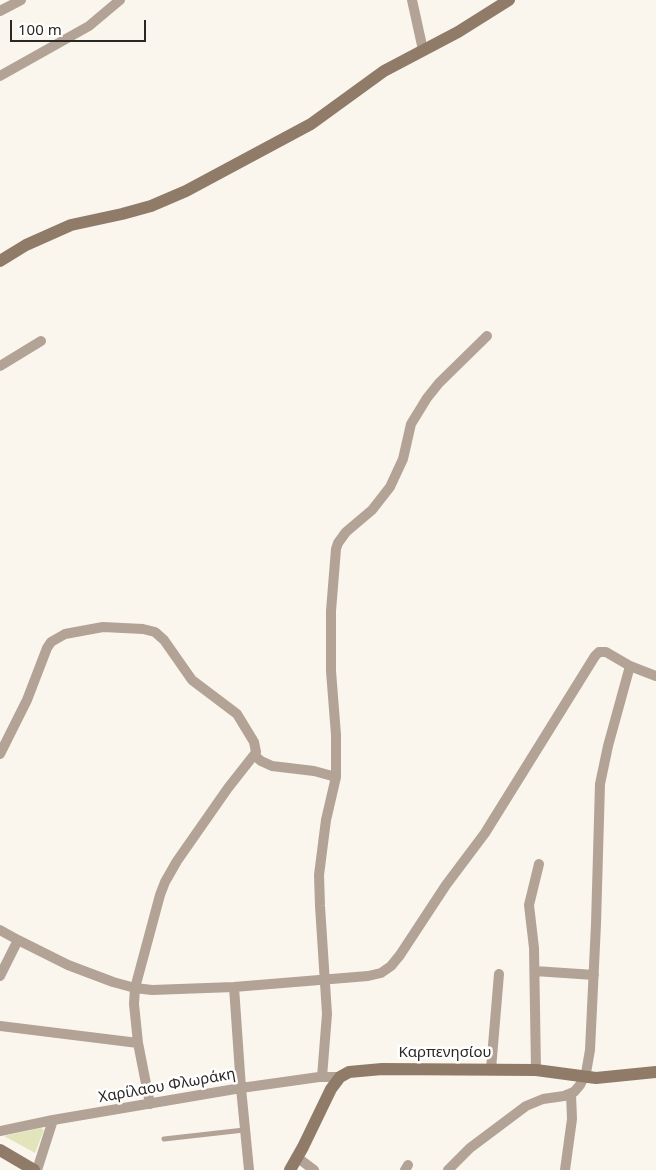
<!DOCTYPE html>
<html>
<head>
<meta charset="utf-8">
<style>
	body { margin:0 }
	#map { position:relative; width:656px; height:1170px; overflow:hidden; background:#faf6ed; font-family:"Noto Sans",sans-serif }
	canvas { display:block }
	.scale { position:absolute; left:10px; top:20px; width:136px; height:22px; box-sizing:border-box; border:2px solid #2a2825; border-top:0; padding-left:6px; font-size:15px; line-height:18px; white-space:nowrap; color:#2a2825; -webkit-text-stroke:4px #fff; paint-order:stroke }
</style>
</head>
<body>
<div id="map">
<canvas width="656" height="1170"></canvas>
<div class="scale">100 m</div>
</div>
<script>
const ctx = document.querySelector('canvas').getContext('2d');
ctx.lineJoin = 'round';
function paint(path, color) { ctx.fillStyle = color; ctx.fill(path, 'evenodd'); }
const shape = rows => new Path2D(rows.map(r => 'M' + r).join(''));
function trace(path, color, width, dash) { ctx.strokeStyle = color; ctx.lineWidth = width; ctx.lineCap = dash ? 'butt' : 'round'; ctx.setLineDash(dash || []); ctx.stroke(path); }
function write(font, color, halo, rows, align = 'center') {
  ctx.font = font + ' "Noto Sans",sans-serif'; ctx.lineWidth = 5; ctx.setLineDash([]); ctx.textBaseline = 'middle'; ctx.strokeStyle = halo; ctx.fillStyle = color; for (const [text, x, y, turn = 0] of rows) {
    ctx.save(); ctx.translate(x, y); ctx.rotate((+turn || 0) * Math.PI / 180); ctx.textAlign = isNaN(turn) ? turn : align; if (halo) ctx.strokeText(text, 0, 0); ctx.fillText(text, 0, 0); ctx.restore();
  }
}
const green = shape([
	[41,1128,44,1130,35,1153,4,1136]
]);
const lane = shape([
	[164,1139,244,1130]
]);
const street = shape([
	[412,0,423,50],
	[0,11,21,0],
	[0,76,89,26,120,0],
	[0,366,41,341],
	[0,754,27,700,47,648,51,642,65,634,103,627,143,629,155,632,164,640,192,680,237,714,254,742,256,752,254,755,228,788,177,861,165,882,160,895,135,988,134,1004,138,1043,150,1104],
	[254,755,261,761,272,766,314,771,336,777,326,820,319,875,320,906,327,1014,322,1077],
	[336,777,336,735,331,671,331,611,336,549,338,543,346,532,372,510,390,487,403,459,411,424,427,398,439,383,487,336],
	[0,930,18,940],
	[535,971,594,975],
	[0,976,18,940,68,965,113,982,135,988,152,990,234,987,368,976,381,973,391,966,400,955,446,885,485,833,595,656,599,652,606,652,630,666,656,676],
	[234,987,241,1088,249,1170],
	[0,1026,138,1043],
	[491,1069,499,974],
	[536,1070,534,948,529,905,539,864],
	[0,1131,53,1120,241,1088,319,1077,340,1077],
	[298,1158,314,1170],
	[37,1170,53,1120],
	[405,1170,408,1165],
	[448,1170,470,1148,526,1106,543,1099,564,1096,574,1092,580,1085,586,1073,590,1050,596,924,600,784,608,746,630,666],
	[565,1170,572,1119,571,1094]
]);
const secondary = shape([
	[0,261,26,245,71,225,122,214,151,206,186,191,311,124,384,71,458,32,509,0],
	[0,1150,34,1170],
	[290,1170,303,1147,331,1089,340,1077,349,1072,382,1069,536,1070,596,1078,656,1072]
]);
const streetNames = [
	["Καρπενησίου",445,1053],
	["Χαρίλαου Φλωράκη",167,1086,-10]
];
paint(green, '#e2e4bb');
trace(lane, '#b2a396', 5);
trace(street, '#b2a396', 10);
trace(secondary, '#907b68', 12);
write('15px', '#2a2825', '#fff', streetNames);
</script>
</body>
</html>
